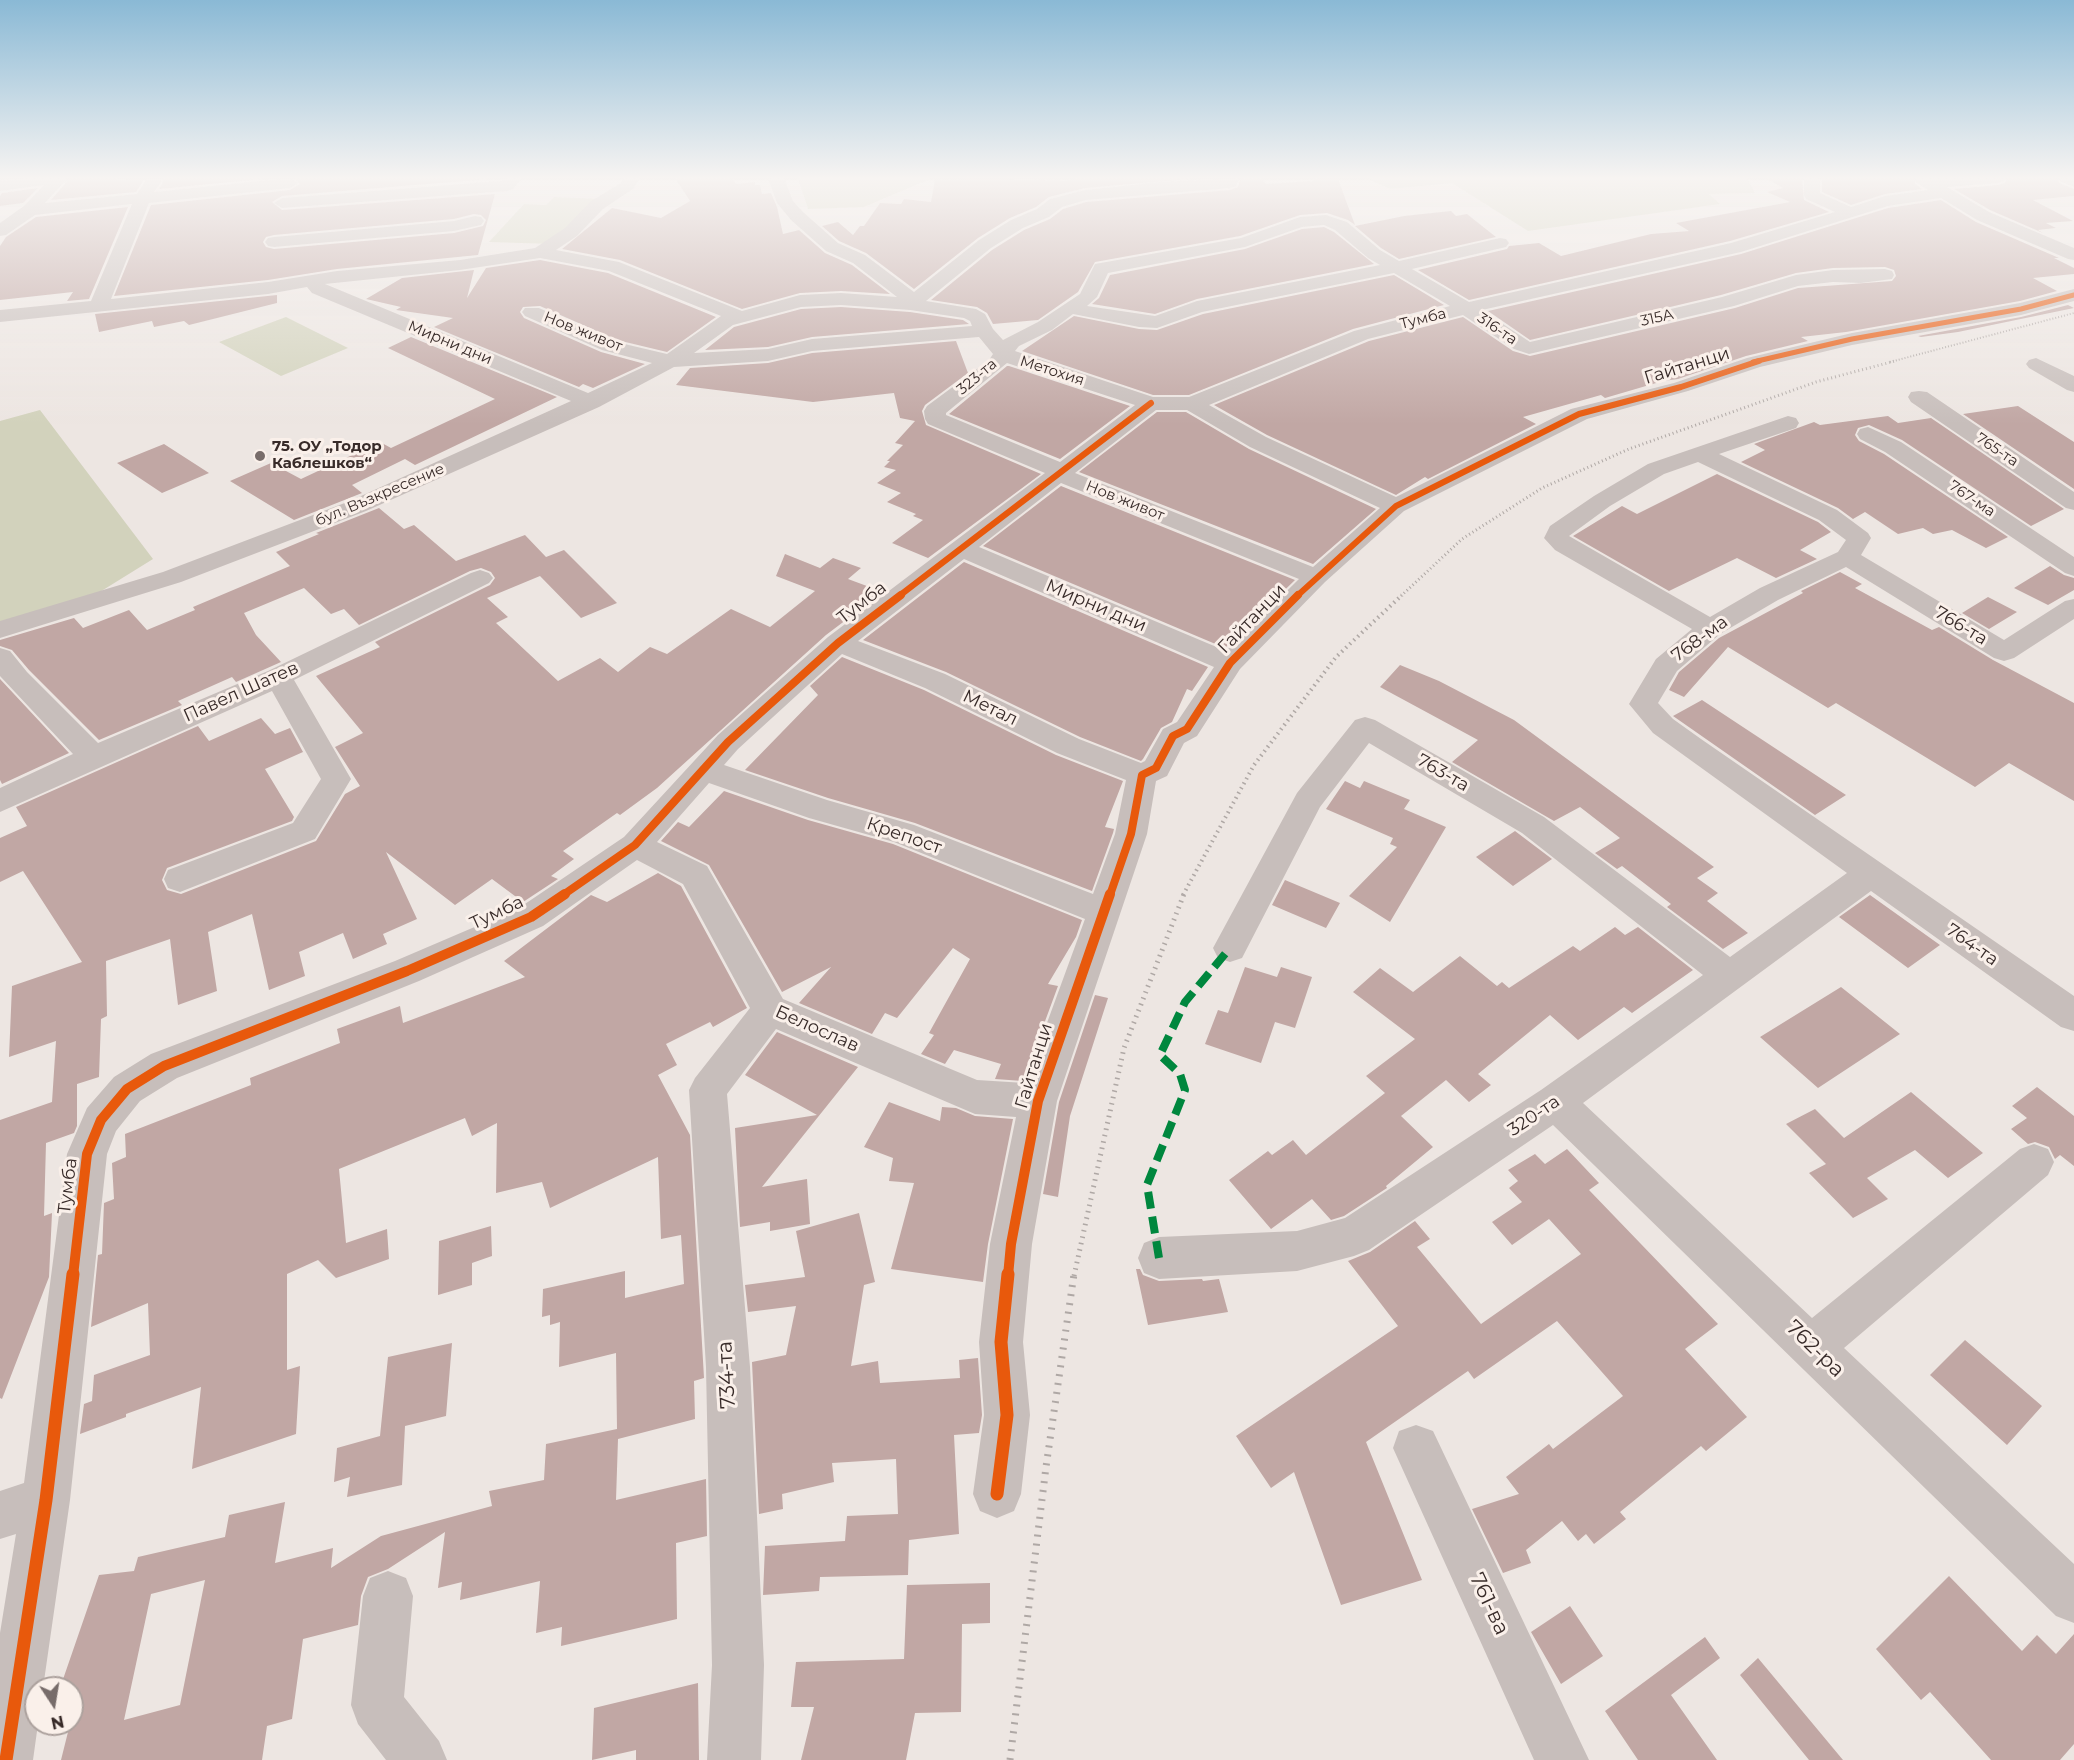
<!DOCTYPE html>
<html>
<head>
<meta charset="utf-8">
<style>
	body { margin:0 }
	#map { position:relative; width:2074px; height:1760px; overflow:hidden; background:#ede6e2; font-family:Montserrat,sans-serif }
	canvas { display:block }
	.north { position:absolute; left:24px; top:1676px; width:60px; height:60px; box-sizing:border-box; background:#faf0ea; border:2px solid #aca19d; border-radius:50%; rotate:168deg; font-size:16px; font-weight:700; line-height:24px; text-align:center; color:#382b29 }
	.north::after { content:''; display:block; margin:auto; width:21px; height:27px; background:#776c6a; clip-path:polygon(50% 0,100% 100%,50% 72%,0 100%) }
</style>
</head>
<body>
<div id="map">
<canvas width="2074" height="1760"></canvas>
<div class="north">N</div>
</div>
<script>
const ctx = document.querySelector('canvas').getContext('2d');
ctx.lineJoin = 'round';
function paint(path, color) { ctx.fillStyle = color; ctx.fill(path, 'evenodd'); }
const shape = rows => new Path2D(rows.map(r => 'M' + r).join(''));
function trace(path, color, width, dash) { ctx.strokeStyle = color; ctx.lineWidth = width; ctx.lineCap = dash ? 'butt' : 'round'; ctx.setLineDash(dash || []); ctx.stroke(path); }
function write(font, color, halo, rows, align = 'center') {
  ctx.font = font + ' Montserrat,sans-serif'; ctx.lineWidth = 6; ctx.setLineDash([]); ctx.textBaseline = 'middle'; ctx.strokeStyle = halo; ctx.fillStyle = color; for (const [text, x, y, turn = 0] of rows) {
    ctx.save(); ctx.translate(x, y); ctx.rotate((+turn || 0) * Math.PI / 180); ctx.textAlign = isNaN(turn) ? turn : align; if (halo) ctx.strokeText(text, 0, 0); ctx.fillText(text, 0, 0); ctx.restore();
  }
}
const green = shape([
	[798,178,932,178,864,207,808,209],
	[1367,178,1747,178,1755,193,1709,194,1720,204,1528,231,1452,183,1390,189],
	[554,197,605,199,552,244,489,242,524,204,546,205],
	[286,317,348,348,281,376,219,342],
	[40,410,153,559,74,608,0,630,0,421]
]);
const building = shape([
	[70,178,117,178,117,180,145,178,136,192,51,200],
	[161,178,270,178,159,189,163,182],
	[294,178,499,178,282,196,272,202,282,210,495,194,478,255,337,269,268,280,114,296,151,205,290,190,300,184],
	[474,214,481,215,486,220,483,226,454,233,274,249,266,247,263,242,266,237,274,235,454,219],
	[675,178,731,178,736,184,755,182,755,185,760,185,762,194,771,193,777,207,783,234,799,230,825,253,852,265,890,294,841,291,800,293,742,309,620,260,562,249,612,208,661,218,690,201],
	[966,178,1074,181,1072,178,1199,178,1085,188,1049,197,1036,207,1010,218,978,238,914,289,866,253,839,241,822,226,838,222,853,235,860,226,864,226,880,203,901,204,904,199,931,202,935,180,965,180],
	[1241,178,1261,178,1266,184,1314,181,1313,178,1338,179,1355,225,1348,220,1327,213,1300,215,1240,236,1095,262,1078,292,1038,320,993,324,987,313,977,307,931,300,992,250,1024,230,1050,219,1063,209,1086,202,1230,190,1238,187],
	[1766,178,1802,178,1804,200,1829,212,1730,241,1469,300,1418,270,1507,249,1509,246,1539,243,1561,256,1651,234,1689,231,1676,223,1790,202,1767,192,1783,188],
	[1822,178,1914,178,1915,184,1922,189,1885,194,1851,205,1822,192],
	[2008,178,2056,178,2059,183,2074,189,2074,196,2033,200,2073,221,2046,223,2056,228,2038,230,2043,233,1990,210,1954,189,1998,185,2005,183],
	[38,188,23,203,0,206,0,196,2,193],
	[1941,200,1976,222,2059,258,2054,258,2074,268,2074,274,2033,278,2057,291,2020,301,1846,332,1801,337,1808,341,1746,356,1678,379,1663,381,1605,398,1601,395,1523,417,1536,424,1428,479,1425,477,1396,495,1267,435,1214,405,1369,341,1463,317,1513,351,1530,356,1735,308,1798,288,1892,281,1896,276,1894,270,1885,267,1833,268,1796,273,1721,295,1530,340,1488,311,1741,254,1888,208],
	[128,207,89,299,67,301,73,292,0,300,0,246,6,237,36,217],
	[1451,211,1456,216,1467,214,1496,237,1399,259,1381,248,1355,226,1404,216],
	[1324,227,1334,232,1374,264,1197,299,1155,314,1092,304,1099,298,1110,275,1245,249,1302,229],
	[540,260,608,273,716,317,667,352,617,340,540,306,523,307,520,312,524,318,601,352,645,364,593,388,583,384,579,387,434,327,453,318,396,310,401,307,366,299,402,278,474,270,467,298,486,268],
	[1394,275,1444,305,1353,329,1189,395,1153,395,1022,351,1074,316,1139,329,1157,330,1203,314],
	[277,295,277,303,189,325,184,321,154,327,152,321,99,332,95,314],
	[2068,305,2074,308,1958,332,1921,337,1918,336,2021,317],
	[841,307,910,312,963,320,969,324,812,337,768,347,705,350,734,327,801,309],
	[411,337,557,397,415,465,405,459,352,485,362,493,294,520,230,481,271,463,301,479,380,442,391,448,495,399,388,348],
	[956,341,968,373,925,405,922,411,926,425,1041,474,928,558,892,543,923,520,913,516,916,514,887,502,901,493,877,483,896,470,884,467,890,461,887,461,903,445,895,443,915,421,900,418,894,393,813,402,676,385,690,368,768,363,812,353],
	[1007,366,1009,366,1130,406,1060,459,949,414],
	[2018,406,2074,442,2074,489,1963,414],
	[1157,412,1186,412,1249,449,1376,509,1313,564,1079,472],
	[1888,416,1898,423,1931,418,2064,509,2031,526,1902,440,1869,425,1858,428,1855,435,1859,441,1884,454,2008,537,1986,548,1952,530,1933,534,1923,528,1898,534,1865,512,1853,519,1838,508,1741,462,1765,450,1754,444,1814,422,1820,425],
	[164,444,209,473,162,493,117,463],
	[1717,474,1818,522,1831,532,1800,550,1817,559,1776,578,1737,558,1669,591,1573,536,1622,506,1637,514],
	[1061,486,1295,580,1225,648,983,546],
	[379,508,404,529,414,525,456,561,525,535,546,557,564,550,617,603,581,618,540,576,487,598,508,617,496,623,558,681,600,658,618,672,650,647,667,654,731,609,770,627,815,591,776,576,785,554,820,568,833,558,861,568,848,579,883,592,826,635,657,788,620,815,617,813,563,851,574,859,551,876,558,879,523,902,492,879,455,905,386,852,417,919,383,934,387,944,353,959,343,933,299,952,305,976,269,990,252,914,208,932,217,991,178,1005,170,939,106,961,107,1016,101,1019,99,1077,77,1084,77,1126,74,1133,46,1143,44,1216,52,1213,49,1277,2,1399,0,1398,0,1120,52,1102,56,1041,9,1057,12,986,82,962,23,871,0,882,0,838,27,826,16,807,198,726,209,741,261,718,275,734,290,728,303,752,265,769,294,817,292,821,167,868,162,880,167,890,181,894,316,841,345,794,360,786,335,747,363,733,316,676,380,647,375,642,490,585,495,578,491,572,481,568,470,571,359,625,344,609,331,614,304,588,244,613,256,635,281,662,236,682,232,677,178,701,182,705,99,740,29,670,12,650,0,646,0,640,74,618,83,628,129,610,147,630,195,610,193,607,290,566,276,552,319,534,316,533],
	[964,562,1208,667,1192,691,1187,689,1172,722,1161,728,1143,759,1141,761,1080,737,946,672,863,640],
	[2050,566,2064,575,2074,578,2074,590,2048,605,2014,588],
	[1840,572,1862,584,1855,588,1932,630,1939,627,1993,660,2074,703,2074,801,2009,763,1975,787,1836,703,1828,708,1728,647,1684,697,1669,690,1679,672,1719,638,1803,593,1801,591],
	[1988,597,2017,612,1989,629,1962,613],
	[842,657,924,690,1056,755,1123,781,1105,827,1114,829,1113,833,1092,891,915,823,828,798,745,770,818,695,810,686],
	[1400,665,1439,681,1514,720,1714,867,1697,878,1718,893,1707,901,1748,933,1723,949,1667,907,1671,904,1622,866,1617,869,1595,853,1620,838,1580,807,1554,821,1452,762,1478,740,1380,687],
	[0,679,69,753,2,784,0,780],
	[1702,700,1846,795,1815,815,1673,716],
	[1345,781,1360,788,1364,781,1410,800,1404,809,1446,827,1390,922,1349,896,1397,847,1390,844,1393,838,1326,809],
	[724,791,808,820,893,844,1082,920,1076,937,1048,984,1058,986,1023,1081,995,1079,1001,1064,954,1050,945,1064,921,1054,934,1035,929,1033,970,959,953,948,897,1018,885,1013,872,1034,799,1003,831,967,782,992,709,865,661,841,678,822,689,827],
	[1515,831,1552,859,1513,886,1476,857],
	[658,873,681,886,747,1008,713,1027,710,1022,666,1044,677,1065,658,1075,690,1135,704,1378,694,1381,695,1419,618,1439,616,1500,706,1479,707,1536,676,1543,677,1619,561,1646,562,1627,536,1633,540,1581,460,1600,462,1582,438,1588,445,1532,388,1569,368,1577,361,1596,358,1625,303,1639,292,1719,267,1726,262,1760,61,1760,70,1724,45,1731,47,1724,72,1724,72,1688,60,1688,99,1575,134,1571,138,1557,225,1537,229,1515,285,1502,275,1563,333,1548,331,1568,381,1536,492,1506,489,1491,544,1480,546,1444,617,1429,616,1353,559,1367,560,1322,550,1325,550,1315,542,1317,543,1289,625,1271,625,1298,684,1284,681,1235,661,1239,658,1157,550,1208,542,1182,496,1193,497,1123,472,1136,465,1118,339,1169,346,1243,387,1229,389,1259,336,1278,318,1260,287,1274,287,1370,300,1366,296,1434,192,1469,201,1387,126,1414,126,1417,80,1434,84,1404,92,1401,94,1375,150,1355,148,1303,91,1327,98,1255,102,1254,104,1203,114,1199,112,1163,126,1157,125,1134,251,1085,250,1078,340,1043,337,1029,400,1006,403,1023,525,977,504,961,591,895,607,902],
	[205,1580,180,1705,124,1720,151,1594],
	[1285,880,1340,903,1326,928,1272,905],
	[1870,895,1940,945,1908,968,1839,917],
	[1615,927,1625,935,1638,927,1693,970,1632,1013,1624,1007,1578,1040,1550,1015,1478,1074,1491,1085,1469,1102,1446,1080,1401,1116,1433,1147,1386,1186,1387,1188,1344,1216,1331,1220,1312,1199,1271,1229,1229,1180,1268,1151,1272,1155,1293,1140,1306,1155,1385,1093,1366,1076,1415,1039,1353,992,1380,968,1413,992,1460,956,1497,986,1502,982,1509,988,1573,946,1580,951],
	[1245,967,1277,977,1281,967,1312,977,1295,1028,1275,1022,1261,1063,1205,1044,1218,1010,1228,1013],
	[1841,987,1900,1034,1818,1088,1760,1037],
	[1095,995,1108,998,1070,1116,1058,1197,1043,1194,1059,1102],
	[777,1032,858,1067,762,1187,807,1179,810,1224,770,1231,770,1222,740,1227,735,1128,817,1115,745,1075],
	[2037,1087,2074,1116,2074,1166,2060,1155,2055,1159,2049,1147,2035,1142,2028,1144,2011,1129,2027,1118,2012,1106],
	[1911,1092,1983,1153,1948,1178,1915,1150,1867,1178,1888,1199,1853,1218,1809,1173,1826,1164,1786,1124,1815,1109,1844,1138],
	[889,1102,940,1121,942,1107,956,1108,975,1116,1013,1119,988,1244,983,1282,891,1269,914,1183,889,1181,893,1158,864,1147],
	[1567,1149,1599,1183,1589,1190,1718,1324,1685,1349,1747,1417,1706,1451,1701,1446,1620,1512,1626,1519,1594,1544,1586,1534,1578,1541,1562,1521,1526,1550,1531,1563,1503,1573,1472,1509,1519,1494,1506,1477,1549,1444,1553,1449,1623,1396,1557,1321,1474,1379,1468,1371,1366,1442,1422,1580,1341,1605,1294,1472,1271,1488,1236,1436,1398,1326,1348,1261,1370,1252,1415,1221,1430,1239,1417,1247,1481,1324,1581,1254,1549,1219,1512,1245,1492,1222,1522,1202,1509,1188,1518,1181,1508,1170,1535,1154,1545,1164],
	[859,1213,875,1282,864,1285,851,1366,878,1361,880,1383,960,1378,959,1360,978,1358,982,1415,979,1433,954,1435,959,1534,909,1540,908,1575,820,1577,819,1591,763,1595,765,1546,845,1541,847,1516,898,1514,896,1459,832,1463,834,1482,782,1494,783,1509,759,1514,752,1362,786,1355,796,1306,748,1312,745,1285,805,1277,796,1231],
	[491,1226,492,1256,472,1263,472,1285,438,1295,439,1241],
	[1136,1269,1140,1269,1143,1275,1159,1281,1202,1279,1203,1281,1219,1279,1228,1312,1148,1325],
	[1965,1340,2042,1406,2007,1445,1930,1375],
	[452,1343,446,1416,405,1426,402,1485,347,1497,350,1477,334,1482,337,1448,380,1436,388,1357],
	[1949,1576,2022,1651,2037,1635,2056,1654,2074,1634,2074,1744,2060,1760,1991,1760,1930,1692,1921,1700,1876,1649],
	[990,1583,990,1623,962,1624,961,1712,915,1713,906,1760,801,1760,814,1707,791,1707,796,1662,904,1659,907,1585],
	[1570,1606,1603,1656,1561,1684,1531,1632],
	[1705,1637,1720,1658,1671,1695,1717,1760,1638,1760,1605,1711],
	[1758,1658,1843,1760,1809,1760,1740,1675],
	[698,1683,699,1760,636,1760,636,1750,592,1760,594,1708]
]);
const minor = shape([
	[25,178,68,178,45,203,137,194,147,179,151,178,159,179,161,182,154,192,290,178,298,183,290,188,149,203,111,299,268,282,337,271,460,260,535,248,565,228,591,201,621,183,624,178,640,178,633,189,603,209,577,236,556,250,619,262,742,311,800,295,841,293,897,297,853,263,826,251,791,220,777,203,768,178,784,178,793,201,803,212,838,243,865,255,914,292,979,240,1011,220,1037,209,1050,199,1085,190,1160,182,1239,178,1236,186,1230,188,1086,200,1062,207,1049,217,1023,228,991,248,926,301,976,309,985,314,993,329,1003,340,1038,322,1080,294,1095,264,1241,238,1300,217,1326,215,1347,222,1380,250,1399,261,1500,238,1506,239,1509,243,1506,247,1412,269,1469,302,1731,243,1835,212,1806,199,1804,195,1804,178,1820,178,1820,193,1851,207,1885,196,1928,190,1917,183,1915,180,1916,178,2006,178,2004,181,1998,183,1947,187,1989,212,2074,248,2074,260,2068,259,1977,220,1941,198,1888,206,1741,252,1482,310,1530,342,1722,297,1796,275,1833,270,1885,269,1892,271,1894,275,1892,279,1861,283,1833,282,1798,286,1734,306,1529,354,1514,349,1463,315,1368,339,1209,405,1266,437,1396,497,1571,409,1674,383,1747,358,1852,333,2020,303,2074,289,2074,301,2021,315,1852,345,1760,367,1688,391,1587,419,1404,511,1325,582,1240,669,1197,736,1184,743,1167,776,1156,781,1147,834,1057,1101,1032,1244,1023,1342,1030,1415,1021,1494,1014,1511,997,1518,980,1511,973,1494,984,1415,979,1342,990,1244,1016,1117,975,1114,776,1029,727,1094,750,1367,764,1665,761,1760,707,1760,712,1665,706,1367,689,1090,695,1078,750,1008,683,884,637,860,543,926,419,981,177,1078,140,1101,116,1131,107,1154,70,1500,43,1688,36,1688,36,1724,38,1724,33,1760,0,1760,0,1633,16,1534,0,1539,0,1491,24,1483,67,1154,87,1108,114,1077,151,1054,395,961,519,908,624,837,718,735,828,637,1045,473,928,424,925,419,924,411,927,406,989,360,993,354,979,337,812,351,768,361,674,367,599,407,366,511,181,582,0,638,0,621,163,572,350,501,571,401,312,293,307,287,268,294,0,322,0,310,91,301,132,204,35,215,6,235,0,236,0,223,24,206,44,185,0,191,0,181,25,178],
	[1324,225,1335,230,1368,258,1380,265,1197,301,1155,316,1087,306,1097,297,1108,273,1245,247,1302,227,1324,225],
	[540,258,609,271,721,316,667,354,616,342,539,308,525,308,522,312,525,316,602,350,652,363,588,393,325,284,460,270,540,258],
	[1394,273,1450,306,1354,331,1189,397,1153,397,1015,351,1019,346,1052,330,1073,314,1139,327,1157,328,1202,312,1394,273],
	[841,305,910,310,964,318,970,321,972,326,812,339,768,349,694,353,733,325,801,307,841,305],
	[1007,363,1010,364,1135,405,1060,462,946,415,946,413,1007,363],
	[1156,410,1187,410,1250,447,1380,508,1313,567,1075,473,1156,410],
	[1061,483,1299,579,1226,651,979,547,1061,483],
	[964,559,1214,667,1177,722,1163,729,1145,761,1141,763,1079,739,945,674,858,641,964,559],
	[842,654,925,688,1057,753,1126,780,1115,834,1093,894,914,825,827,800,724,765,738,749,842,654],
	[709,783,809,818,894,842,1085,919,1025,1083,977,1080,783,999,707,866,657,842,709,783],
	[505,178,522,178,513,189,507,191,282,208,274,203,282,198,502,181,505,178],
	[2058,178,2074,178,2074,187,2060,181,2058,178],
	[475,216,481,217,484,221,481,225,454,231,274,247,268,246,265,242,268,238,274,237,454,221,475,216],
	[2036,358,2074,376,2074,392,2067,390,2029,368,2026,364,2029,360,2036,358],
	[1919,391,1927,392,2074,492,2074,510,2066,508,1911,402,1908,397,1911,392,1919,391],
	[1788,416,1796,418,1799,423,1796,428,1719,454,1837,510,1868,533,1871,538,1861,555,2004,640,2065,601,2074,599,2074,619,2014,658,2004,661,1994,658,1846,567,1778,600,1720,634,1677,671,1658,703,1673,719,1701,739,2074,996,2074,1031,2061,1027,1871,891,1583,1103,1812,1318,2020,1149,2034,1144,2048,1149,2054,1162,2048,1175,1844,1348,2074,1564,2074,1623,2056,1616,1553,1125,1369,1250,1354,1256,1297,1271,1159,1279,1144,1273,1138,1258,1144,1243,1159,1237,1297,1231,1345,1218,1541,1090,1703,975,1522,833,1369,743,1320,807,1242,958,1230,962,1218,958,1213,948,1297,793,1355,720,1365,717,1375,720,1544,817,1730,957,1847,873,1653,733,1629,704,1656,659,1692,629,1555,550,1544,538,1550,526,1594,496,1648,464,1788,416],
	[1698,462,1819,520,1846,540,1838,552,1760,588,1710,617,1569,536,1610,506,1664,474,1698,462],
	[1868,427,1901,442,2074,557,2074,576,2065,573,1885,452,1860,439,1857,434,1860,429,1868,427],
	[480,570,489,573,493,578,489,583,294,680,351,779,315,839,180,892,168,888,164,879,168,870,293,823,321,779,272,691,0,812,0,788,73,754,0,676,0,648,10,651,27,672,98,743,268,671,471,573,480,570],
	[1416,1425,1433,1431,1589,1760,1534,1760,1393,1448,1399,1431,1416,1425],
	[388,1571,406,1578,413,1596,404,1697,439,1741,447,1760,386,1760,358,1724,351,1705,363,1596,370,1578,388,1571]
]);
const railFar4 = shape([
	[1890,362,2074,313]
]);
const railFar3 = shape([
	[1401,596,1462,539,1542,488,1629,449,1816,382,1895,361]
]);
const railFar2 = shape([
	[1183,895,1254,765,1336,657,1402,595]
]);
const railFar1 = shape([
	[1074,1276,1124,1048,1184,894]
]);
const rail = shape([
	[1010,1760,1046,1467,1074,1274]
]);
const quiet = shape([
	[1159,1258,1147,1185,1185,1090,1180,1074,1160,1055,1185,1002,1230,948]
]);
const cyclewayFar4 = shape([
	[1753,362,1852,339,2021,309,2074,295]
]);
const cyclewayFar3 = shape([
	[899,596,1151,403],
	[1297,596,1396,506,1579,414,1681,387,1759,361]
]);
const cyclewayFar2 = shape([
	[563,895,635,845,728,742,838,643,901,595],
	[1110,895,1131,834,1142,775,1156,768,1173,736,1187,729,1230,663,1298,595]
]);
const cyclewayFar1 = shape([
	[73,1276,87,1154,101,1120,127,1089,164,1066,407,971,531,917,565,894],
	[1008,1276,1011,1244,1038,1101,1110,894]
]);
const cycleway = shape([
	[997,1494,1007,1415,1001,1342,1008,1274],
	[6,1760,46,1500,73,1274]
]);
const markers = [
	[260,456,6,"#776c6a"]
];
const farStreetnames = [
	["315А",1657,318,-13],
	["Тумба",1423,319,-14],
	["316-та",1497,329,34],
	["Нов живот",583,332,22],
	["Мирни дни",450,343,23],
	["Метохия",1052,371,18],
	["323-та",977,377,-40],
	["765-та",1997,450,34],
	["бул. Възкресение",380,495,-23],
	["767-ма",1972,499,34],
	["Нов живот",1125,501,22]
];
const farPoinames = [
	["75. ОУ „Тодор",272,447],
	["Каблешков“",272,464]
];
const streetNames = [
	["Гайтанци",1687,366,-17],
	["Тумба",862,603,-38],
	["Мирни дни",1096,606,23],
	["Гайтанци",1252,619,-46],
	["766-та",1961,626,31],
	["768-ма",1700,639,-36],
	["Павел Шатев",241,692,-24],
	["Метал",990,708,26],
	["763-та",1443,773,30],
	["Крепост",904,836,19],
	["Тумба",497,913,-25],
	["764-та",1972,945,35],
	["Белослав",817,1029,24],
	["Гайтанци",1034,1066,-73],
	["320-та",1534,1116,-34],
	["Тумба",68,1186,-83]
];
const nearStreetnames = [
	["762-ра",1815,1349,44],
	["734-та",727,1375,-93],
	["761-ва",1489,1604,65]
];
paint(green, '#d2d2bc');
paint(building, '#c1a7a4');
paint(minor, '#c7bebb');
trace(railFar4, '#afa8a5', 2, [1, 2]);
trace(railFar3, '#afa8a5', 3, [1, 3]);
trace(railFar2, '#afa8a5', 4, [1.5, 4]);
trace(railFar1, '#afa8a5', 5, [1.5, 5]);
trace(rail, '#afa8a5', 7, [2, 7]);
trace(quiet, '#00873e', 8, [17, 8]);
trace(cyclewayFar4, '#e8590c', 5);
trace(cyclewayFar3, '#e8590c', 6);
trace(cyclewayFar2, '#e8590c', 8);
trace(cyclewayFar1, '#e8590c', 10);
trace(cycleway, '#e8590c', 13);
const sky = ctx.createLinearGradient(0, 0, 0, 424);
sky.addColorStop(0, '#8ab9d5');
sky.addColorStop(0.42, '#f7f4f2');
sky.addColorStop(1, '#f7f4f200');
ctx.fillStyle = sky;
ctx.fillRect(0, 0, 2074, 424);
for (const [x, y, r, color] of markers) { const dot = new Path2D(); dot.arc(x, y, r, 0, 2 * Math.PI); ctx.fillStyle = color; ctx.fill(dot); trace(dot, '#faf0ea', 2); }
write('15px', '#382b29', '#faf0ea', farStreetnames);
write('bold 15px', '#382b29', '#faf0ea', farPoinames, 'left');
write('18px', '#382b29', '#faf0ea', streetNames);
write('21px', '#382b29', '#faf0ea', nearStreetnames);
</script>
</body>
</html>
